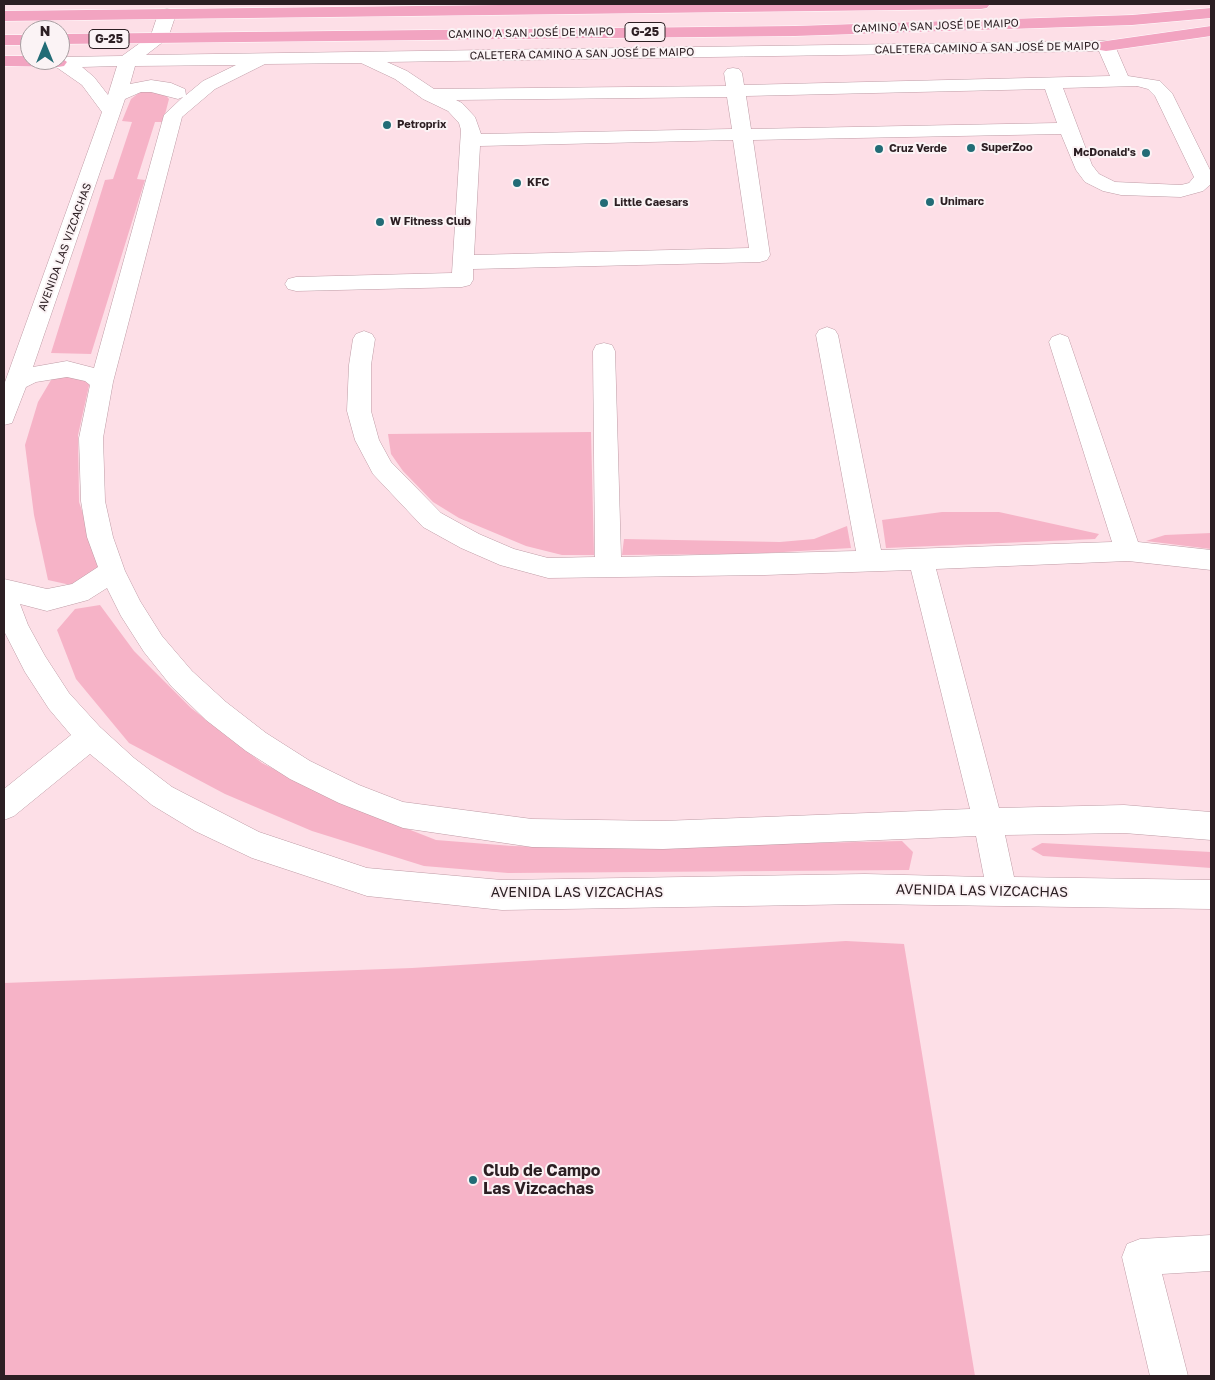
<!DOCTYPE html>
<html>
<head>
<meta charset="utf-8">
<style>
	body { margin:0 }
	#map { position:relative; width:1215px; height:1380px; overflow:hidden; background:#fddfe7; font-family:"Golos Text",sans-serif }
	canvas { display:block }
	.frame { position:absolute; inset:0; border:5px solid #2c1f23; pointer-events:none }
	.north { position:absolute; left:20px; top:20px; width:50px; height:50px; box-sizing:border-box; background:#fbf3f5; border:1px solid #a89ea1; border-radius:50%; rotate:0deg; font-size:14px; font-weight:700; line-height:20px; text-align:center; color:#2c1f23 }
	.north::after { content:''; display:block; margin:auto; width:18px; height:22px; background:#226c76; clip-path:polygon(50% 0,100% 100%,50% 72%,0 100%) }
</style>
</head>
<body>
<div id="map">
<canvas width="1215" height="1380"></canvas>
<div class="frame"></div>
<div class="north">N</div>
</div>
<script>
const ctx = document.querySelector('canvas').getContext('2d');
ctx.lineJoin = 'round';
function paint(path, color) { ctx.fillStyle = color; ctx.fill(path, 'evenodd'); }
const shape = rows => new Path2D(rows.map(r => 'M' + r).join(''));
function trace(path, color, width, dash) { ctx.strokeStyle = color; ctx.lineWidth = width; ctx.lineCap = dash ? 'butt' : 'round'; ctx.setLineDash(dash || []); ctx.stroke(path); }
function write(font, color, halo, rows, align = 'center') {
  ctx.font = font + ' "Golos Text",sans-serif'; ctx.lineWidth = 4; ctx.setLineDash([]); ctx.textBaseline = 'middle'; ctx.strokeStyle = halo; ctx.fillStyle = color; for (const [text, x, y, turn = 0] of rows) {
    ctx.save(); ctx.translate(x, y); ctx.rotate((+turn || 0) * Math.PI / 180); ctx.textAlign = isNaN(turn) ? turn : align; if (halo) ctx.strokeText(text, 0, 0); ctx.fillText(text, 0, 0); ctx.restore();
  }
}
const green = shape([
	[162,91,169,99,163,122,155,122,137,179,145,180,91,354,51,353,105,180,113,179,132,122,122,121,131,99,140,92],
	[72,371,90,381,78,435,79,502,100,563,95,575,75,586,48,580,34,515,25,445,38,402,54,375],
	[591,432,594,555,562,555,526,546,459,518,433,502,403,471,391,454,388,434],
	[942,512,999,512,1099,534,1095,539,886,548,882,520],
	[847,526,851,548,750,554,622,555,624,539,780,542,814,539],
	[1211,533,1211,549,1146,541,1165,535],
	[100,605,134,651,191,708,262,763,339,802,436,840,512,846,596,848,902,841,913,852,909,870,508,873,424,866,312,831,225,794,129,743,76,679,57,630,75,609],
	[1042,843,1211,852,1211,868,1043,856,1031,849],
	[846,941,904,944,975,1376,4,1376,4,983,412,968]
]);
const minor = shape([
	[167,9,173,10,176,14,168,38,146,55,1106,41,1112,42,1115,46,1128,76,1160,81,1172,93,1211,172,1211,184,1203,191,1181,197,1121,195,1103,191,1085,182,1076,170,1061,134,753,140,770,255,767,260,760,262,473,269,473,280,470,285,462,287,296,291,288,289,285,284,288,279,296,277,452,273,461,130,459,123,448,111,423,99,395,79,361,63,265,64,215,89,182,117,113,382,103,438,105,501,113,537,125,571,140,601,162,636,192,671,226,702,266,733,310,761,359,785,403,802,532,819,663,821,970,809,911,570,765,575,548,578,500,565,461,548,423,527,373,474,355,440,347,411,349,365,353,339,356,334,364,331,372,334,375,339,371,365,371,411,379,440,391,462,441,513,479,534,514,549,548,558,595,557,593,351,596,345,604,343,612,345,615,351,621,557,856,551,816,335,819,330,827,327,835,330,838,335,881,550,1112,542,1049,342,1052,337,1060,334,1068,337,1138,542,1211,550,1211,570,1128,561,936,569,999,808,1124,805,1211,812,1211,840,1124,833,1005,835,1014,877,1211,880,1211,909,865,904,502,910,367,896,252,858,195,831,152,805,90,754,14,816,4,820,4,789,71,735,49,709,25,672,4,631,4,579,47,589,72,584,98,567,87,537,81,501,79,438,90,385,85,381,67,377,36,382,26,387,12,423,4,425,5,382,102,112,82,85,49,62,60,60,60,57,122,56,151,35,158,14,161,10,167,9],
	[1099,51,1110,76,744,85,742,73,739,69,733,68,727,69,724,73,726,86,434,89,407,71,387,62,1099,51],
	[236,65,203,81,186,95,185,89,171,83,151,80,130,84,135,66,236,65],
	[117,66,108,95,94,77,82,67,117,66],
	[1137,86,1148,89,1155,96,1194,177,1189,183,1181,185,1115,182,1099,174,1092,165,1063,88,1137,86],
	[1045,89,1057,123,751,129,746,96,1045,89],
	[141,92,151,92,178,99,183,97,164,115,94,368,67,361,33,367,125,99,141,92],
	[727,97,732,129,481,134,475,117,462,103,456,100,727,97],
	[733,140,749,248,474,255,480,146,733,140],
	[107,588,121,616,144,652,172,687,206,720,246,751,290,779,339,803,403,828,532,847,663,849,976,836,984,877,865,874,502,880,367,868,259,832,172,787,134,758,100,727,69,693,45,656,28,625,20,604,47,611,88,600,107,588],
	[1211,1235,1211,1271,1162,1274,1188,1376,1150,1376,1122,1257,1127,1244,1140,1239,1211,1235]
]);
const major = shape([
	[582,4,990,4,987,8,981,9,4,21,4,11,582,4],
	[1211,8,1211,18,1132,25,795,36,60,44,60,34,795,26,1132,15,1211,8],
	[1211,26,1211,36,1106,51,1100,50,1097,46,1100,42,1106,41,1211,26],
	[4,35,30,35,30,45,4,45,4,35],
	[4,56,30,56,30,60,60,60,60,57,67,62,64,66,58,67,4,66,4,56]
]);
const markers = [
	[387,125,5,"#226c76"],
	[971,148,5,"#226c76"],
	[879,149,5,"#226c76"],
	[1146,153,5,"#226c76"],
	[517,183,5,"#226c76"],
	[930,202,5,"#226c76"],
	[604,203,5,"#226c76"],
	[380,222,5,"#226c76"],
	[473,1180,5,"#226c76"]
];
const farStreetnames = [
	["CAMINO A SAN JOSÉ DE MAIPO",936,26,-2],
	["CAMINO A SAN JOSÉ DE MAIPO",531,33,-1],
	["CALETERA CAMINO A SAN JOSÉ DE MAIPO",987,48,-1],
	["CALETERA CAMINO A SAN JOSÉ DE MAIPO",582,54,-1],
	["AVENIDA LAS VIZCACHAS",65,247,-70]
];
const farPoinames = [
	["Petroprix",397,125],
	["SuperZoo",981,148],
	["Cruz Verde",889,149],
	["McDonald's",1136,153,"right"],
	["KFC",527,183],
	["Unimarc",940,202],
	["Little Caesars",614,203],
	["W Fitness Club",390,222]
];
const shields = [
	[645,32,40],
	[109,39,40]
];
const shieldNames = [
	["G-25",645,32],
	["G-25",109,39]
];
const streetNames = [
	["AVENIDA LAS VIZCACHAS",982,891,1],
	["AVENIDA LAS VIZCACHAS",577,893]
];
const nearPoinames = [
	["Club de Campo",483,1171],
	["Las Vizcachas",483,1189]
];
paint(green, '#f6b3c7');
trace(minor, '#be9ba5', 1);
trace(major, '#fff', 1);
paint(minor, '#fff');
paint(major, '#f2a4c1');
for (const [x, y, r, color] of markers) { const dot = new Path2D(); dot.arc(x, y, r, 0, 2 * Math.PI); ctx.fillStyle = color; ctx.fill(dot); trace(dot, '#fbf3f5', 2); }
write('11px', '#2c1f23', '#fbf3f5', farStreetnames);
write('bold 11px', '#2c1f23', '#fbf3f5', farPoinames, 'left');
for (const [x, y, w] of shields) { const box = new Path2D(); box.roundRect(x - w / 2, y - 9.5, w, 19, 4); ctx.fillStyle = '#fbf3f5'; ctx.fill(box); trace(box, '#2c1f23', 1); }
write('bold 12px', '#2c1f23', null, shieldNames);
write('14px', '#2c1f23', '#fbf3f5', streetNames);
write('bold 16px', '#2c1f23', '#fbf3f5', nearPoinames, 'left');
</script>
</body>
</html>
